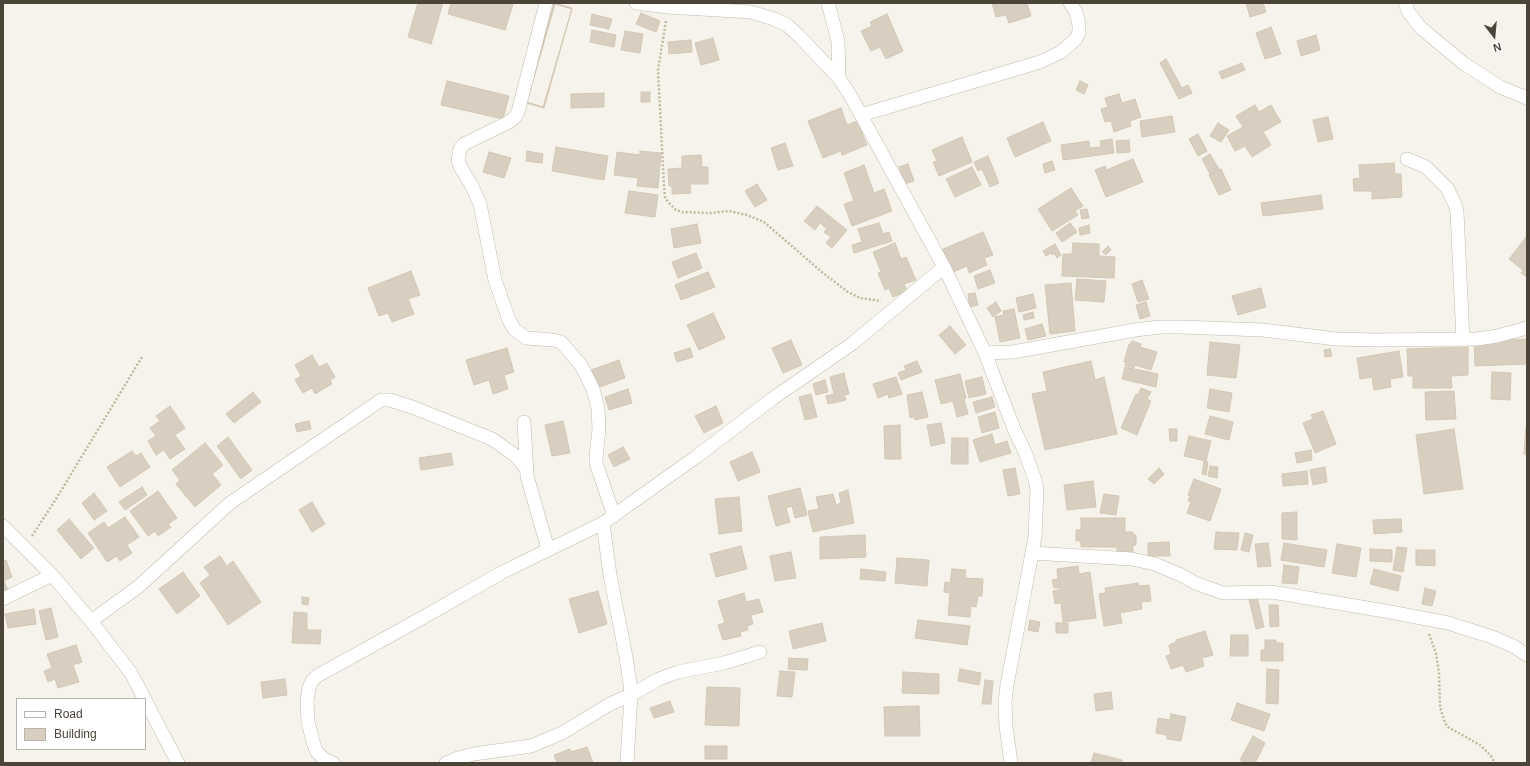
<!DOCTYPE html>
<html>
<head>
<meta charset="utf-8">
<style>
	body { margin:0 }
	#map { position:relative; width:1530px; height:766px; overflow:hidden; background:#f6f3ec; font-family:Helvetica,sans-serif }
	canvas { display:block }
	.frame { position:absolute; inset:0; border:4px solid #4b4439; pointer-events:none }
	.legend { position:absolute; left:16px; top:698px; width:130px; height:52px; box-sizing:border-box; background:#fff; border:1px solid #b7b4b0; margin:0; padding:5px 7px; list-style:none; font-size:12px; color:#4b4439 }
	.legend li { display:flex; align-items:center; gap:8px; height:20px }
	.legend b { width:20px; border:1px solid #b7b4b0 }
	.north { position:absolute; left:1474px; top:16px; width:40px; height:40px; -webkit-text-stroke:3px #fff; paint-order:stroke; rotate:164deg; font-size:11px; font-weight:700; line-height:16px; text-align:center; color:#4b4439 }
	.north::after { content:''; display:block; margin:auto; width:14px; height:18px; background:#4b4439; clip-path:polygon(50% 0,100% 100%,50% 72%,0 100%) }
</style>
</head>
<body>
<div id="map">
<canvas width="1530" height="766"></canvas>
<div class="frame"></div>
<ul class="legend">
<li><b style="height:5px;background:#fff"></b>Road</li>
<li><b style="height:11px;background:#d8cfc1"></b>Building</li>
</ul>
<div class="north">N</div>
</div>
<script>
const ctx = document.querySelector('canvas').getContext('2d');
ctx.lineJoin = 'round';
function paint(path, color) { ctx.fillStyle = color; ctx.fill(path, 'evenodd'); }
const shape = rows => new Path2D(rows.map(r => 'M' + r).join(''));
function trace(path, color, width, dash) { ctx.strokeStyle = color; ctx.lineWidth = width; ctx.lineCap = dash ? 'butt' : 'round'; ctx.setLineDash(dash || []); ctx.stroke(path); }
const building = shape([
	[418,3,443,3,431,44,408,37,418,3],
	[451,3,511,3,513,4,505,30,448,14,451,3],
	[554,3,572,8,544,108,526,103,554,3],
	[992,3,1027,3,1031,16,1009,23,1006,15,996,17,992,3],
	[1246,3,1263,3,1266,12,1250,17,1246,3],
	[555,4,572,9,543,107,527,102,555,4],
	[641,13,660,21,656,32,636,24,641,13],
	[592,14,612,19,609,29,590,25,592,14],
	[887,14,903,51,886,59,880,47,871,51,861,31,872,26,870,22,887,14],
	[1271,27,1281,54,1265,59,1256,33,1271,27],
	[592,30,616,35,614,47,590,42,592,30],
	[625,31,643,34,640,53,621,50,625,31],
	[1316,35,1320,50,1301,56,1297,41,1316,35],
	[713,38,719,60,701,65,695,43,713,38],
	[691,40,692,52,669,54,668,42,691,40],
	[1166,59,1182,88,1188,85,1192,93,1179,99,1160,63,1166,59],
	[1242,63,1245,70,1222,79,1219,72,1242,63],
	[447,81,509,96,503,119,441,105,447,81],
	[1080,81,1088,85,1084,94,1076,90,1080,81],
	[641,92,650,92,650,102,641,102,641,92],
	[604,93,604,107,571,108,571,94,604,93],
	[1119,94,1122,103,1135,99,1141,117,1130,121,1131,126,1114,132,1111,121,1105,122,1101,109,1108,107,1105,98,1119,94],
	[1255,105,1259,112,1271,105,1281,122,1263,132,1271,145,1252,157,1245,146,1235,151,1227,136,1243,127,1236,116,1255,105],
	[841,108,847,125,857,121,867,145,842,155,841,151,823,158,808,121,841,108],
	[1172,116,1175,132,1142,137,1140,121,1172,116],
	[1328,117,1333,139,1318,142,1313,120,1328,117],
	[1043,122,1051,141,1015,157,1007,138,1043,122],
	[1218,123,1229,130,1221,142,1210,136,1218,123],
	[1198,134,1207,151,1198,156,1189,139,1198,134],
	[962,137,972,162,939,176,933,162,937,161,932,150,962,137],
	[1112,139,1114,153,1063,160,1061,145,1089,141,1090,148,1101,147,1100,141,1112,139],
	[1129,140,1130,152,1117,153,1116,141,1129,140],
	[785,143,793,166,778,170,771,148,785,143],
	[556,147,608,156,604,180,552,171,556,147],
	[527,151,543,154,542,163,526,161,527,151],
	[640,151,661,153,658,188,637,186,638,178,614,175,617,152,640,155,640,151],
	[489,152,511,158,504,178,483,172,489,152],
	[1210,154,1219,169,1210,174,1202,159,1210,154],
	[701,155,702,167,708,167,708,184,690,184,691,193,672,194,672,186,669,186,668,169,682,168,682,156,701,155],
	[988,156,999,183,990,187,982,169,978,171,974,162,988,156],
	[1133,159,1143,182,1106,197,1095,170,1105,166,1106,170,1133,159],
	[1052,161,1055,170,1045,173,1043,164,1052,161],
	[1394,163,1395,174,1401,174,1402,197,1372,199,1372,191,1354,191,1353,179,1360,178,1359,165,1394,163],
	[908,164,914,181,905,184,899,167,908,164],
	[864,165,874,193,884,189,892,211,852,226,844,204,854,201,844,173,864,165],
	[972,167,981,185,955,197,946,179,972,167],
	[1221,169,1231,190,1219,195,1209,175,1221,169],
	[757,184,767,200,755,207,745,191,757,184],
	[1071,188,1083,206,1075,211,1078,215,1052,231,1038,209,1071,188],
	[629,191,658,195,655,217,625,213,629,191],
	[1321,195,1323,209,1263,216,1261,203,1321,195],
	[817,206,847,230,832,248,826,243,831,237,824,232,827,229,820,223,815,230,804,221,817,206],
	[1087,209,1089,218,1082,219,1080,210,1087,209],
	[879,223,883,234,889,232,892,241,854,253,852,245,862,242,858,229,879,223],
	[1070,223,1077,232,1062,242,1056,233,1070,223],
	[697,224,701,243,674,248,671,229,697,224],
	[1089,225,1090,233,1080,235,1079,228,1089,225],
	[983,232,993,255,984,258,987,265,969,273,967,266,951,273,941,250,983,232],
	[1527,236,1527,277,1521,273,1523,270,1509,259,1527,236],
	[895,243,901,259,906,257,916,280,904,284,907,291,893,297,889,288,885,290,878,273,881,272,873,252,895,243],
	[1073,243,1099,244,1099,256,1115,257,1114,278,1062,276,1063,254,1072,254,1073,243],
	[1055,244,1061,255,1057,258,1054,253,1052,255,1051,253,1046,256,1043,251,1055,244],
	[1108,246,1111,250,1106,255,1102,252,1108,246],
	[696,253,702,268,678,278,672,262,696,253],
	[990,270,995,283,978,289,974,276,990,270],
	[411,271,420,295,408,299,414,314,392,322,388,313,379,316,368,288,411,271],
	[708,272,715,287,681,300,675,285,708,272],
	[1077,279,1106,281,1104,302,1075,300,1077,279],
	[1142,280,1149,299,1138,302,1132,284,1142,280],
	[1071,283,1075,331,1050,334,1045,285,1071,283],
	[1261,288,1266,307,1238,315,1232,296,1261,288],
	[975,293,978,305,970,307,968,294,975,293],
	[1033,294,1036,308,1019,312,1016,298,1033,294],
	[996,302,1001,311,993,317,987,308,996,302],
	[1146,302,1150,316,1140,319,1136,305,1146,302],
	[1014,309,1020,338,1000,342,995,317,1004,315,1003,311,1014,309],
	[1033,312,1034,318,1024,320,1023,315,1033,312],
	[713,313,725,338,699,350,687,325,713,313],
	[1042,324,1046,336,1028,340,1025,329,1042,324],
	[950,326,966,345,955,354,939,335,950,326],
	[1527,339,1527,364,1475,366,1474,341,1527,339],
	[791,340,802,365,783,373,772,348,791,340],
	[1132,341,1141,344,1140,347,1157,352,1151,370,1135,365,1134,368,1125,365,1126,362,1124,362,1129,344,1131,344,1132,341],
	[1210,342,1240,345,1236,378,1207,375,1210,342],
	[1468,347,1468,375,1451,376,1452,388,1413,388,1413,376,1408,376,1407,349,1468,347],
	[507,348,514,372,504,375,508,389,493,394,489,380,474,385,466,360,507,348],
	[690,348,693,357,677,362,674,353,690,348],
	[1330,349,1332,356,1325,357,1324,350,1330,349],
	[1399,351,1403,377,1390,379,1391,387,1374,390,1372,377,1360,379,1357,358,1399,351],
	[312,355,319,367,327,363,335,377,330,380,332,384,315,394,312,388,303,393,295,380,301,376,295,365,312,355],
	[619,360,625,378,597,388,591,370,619,360],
	[917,361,922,372,901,380,898,373,906,370,904,366,917,361],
	[1091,361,1095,380,1104,377,1117,434,1045,450,1032,394,1047,391,1043,372,1091,361],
	[1125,367,1158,374,1156,387,1122,379,1125,367],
	[1492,372,1511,373,1510,400,1491,399,1492,372],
	[844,373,849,394,844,395,846,400,828,404,826,396,834,394,830,377,844,373],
	[960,374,966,398,964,399,968,414,957,417,953,401,941,404,935,380,960,374],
	[896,377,902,394,889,398,888,394,878,398,873,384,896,377],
	[982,377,986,394,969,398,965,381,982,377],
	[825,380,828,392,816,395,813,384,825,380],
	[1141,388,1151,392,1147,399,1151,401,1137,435,1121,428,1136,394,1138,395,1141,388],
	[628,389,632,403,609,410,605,397,628,389],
	[1210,389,1232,393,1229,412,1207,408,1210,389],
	[1454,391,1456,419,1426,420,1425,392,1454,391],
	[253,392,261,402,234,423,226,414,253,392],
	[922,392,928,417,915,420,914,417,910,418,907,395,922,392],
	[811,394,817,417,805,420,799,397,811,394],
	[992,397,995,407,976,413,973,402,992,397],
	[170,406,185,428,175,435,185,449,170,459,164,450,156,455,148,441,156,436,150,428,160,421,156,416,170,406],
	[716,406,723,423,704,433,695,416,716,406],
	[1323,411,1336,444,1315,453,1303,423,1313,419,1311,415,1323,411],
	[995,412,999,428,982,433,978,417,995,412],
	[1210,416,1233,422,1229,440,1205,434,1210,416],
	[309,421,311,429,297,432,295,424,309,421],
	[563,421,570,453,552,456,545,425,563,421],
	[941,423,945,443,931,446,927,425,941,423],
	[900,425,901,459,885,459,884,426,900,425],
	[1526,427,1527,427,1527,454,1524,454,1526,427],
	[1169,429,1177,429,1177,441,1170,441,1169,429],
	[1454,429,1463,489,1424,494,1416,435,1454,429],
	[992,434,995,445,1007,441,1011,453,980,462,973,440,992,434],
	[1189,436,1211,441,1206,461,1184,456,1189,436],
	[228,437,252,470,241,479,217,446,228,437],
	[952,438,968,438,968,464,951,464,952,438],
	[205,443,223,465,212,474,221,485,195,507,176,484,180,480,172,470,205,443],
	[623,447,630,459,614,467,608,455,623,447],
	[1311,450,1312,460,1297,463,1295,453,1311,450],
	[132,451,136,456,141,453,150,467,120,487,107,467,132,451],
	[752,452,760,472,738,481,730,462,752,452],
	[451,453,453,465,421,470,419,458,451,453],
	[1204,461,1208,462,1206,475,1202,474,1204,461],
	[1210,466,1218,467,1217,478,1208,476,1210,466],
	[1325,467,1327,482,1313,485,1310,470,1325,467],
	[1015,468,1020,494,1008,496,1003,470,1015,468],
	[1159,468,1164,474,1154,484,1148,479,1159,468],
	[1307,471,1308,484,1283,486,1282,474,1307,471],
	[1194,479,1221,489,1210,521,1187,513,1191,502,1188,501,1190,496,1188,495,1194,479],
	[1093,481,1096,507,1067,510,1064,485,1093,481],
	[142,487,147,495,125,510,119,502,142,487],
	[800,488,807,515,795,518,792,506,786,508,790,522,776,526,768,496,800,488],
	[848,490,854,523,813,532,808,511,819,509,816,497,833,494,836,505,841,503,839,493,848,490],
	[158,491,177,518,168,524,171,527,158,536,155,531,148,536,130,511,158,491],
	[94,493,107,511,94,520,82,503,94,493],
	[1104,494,1119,496,1116,515,1100,513,1104,494],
	[739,497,742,531,719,534,715,499,739,497],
	[312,502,325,524,312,532,299,510,312,502],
	[1297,512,1297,540,1282,539,1282,513,1297,512],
	[125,517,139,537,127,545,132,553,120,561,117,556,107,562,88,533,104,522,108,528,125,517],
	[1081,518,1125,518,1125,532,1133,532,1133,535,1136,535,1136,545,1133,545,1133,554,1117,554,1117,547,1081,547,1081,541,1076,541,1076,530,1081,530,1081,518],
	[69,519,94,548,81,559,57,530,69,519],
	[1401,519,1402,532,1374,534,1373,520,1401,519],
	[1216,532,1239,533,1237,550,1214,549,1216,532],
	[1245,533,1253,535,1249,552,1241,550,1245,533],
	[865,535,866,557,820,559,820,537,865,535],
	[1169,542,1170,556,1148,556,1148,543,1169,542],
	[1268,543,1271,566,1258,567,1255,544,1268,543],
	[1284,543,1327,550,1324,567,1281,560,1284,543],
	[1337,544,1361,548,1356,577,1332,573,1337,544],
	[741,546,747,569,716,577,710,554,741,546],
	[1397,547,1407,548,1403,572,1393,570,1397,547],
	[1370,549,1392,550,1392,562,1370,561,1370,549],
	[1416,550,1435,550,1435,566,1416,565,1416,550],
	[791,552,796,578,775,581,770,556,791,552],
	[220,556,227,566,233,561,261,602,228,625,200,583,210,575,204,567,220,556],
	[897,558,929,560,927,586,895,583,897,558],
	[6,560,12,577,4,581,8,590,3,592,3,561,6,560],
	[1284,565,1299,567,1297,584,1282,583,1284,565],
	[1078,566,1079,574,1090,572,1096,618,1063,622,1061,603,1055,604,1053,591,1060,590,1060,588,1054,588,1052,580,1058,579,1057,569,1078,566],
	[861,569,886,572,885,581,860,579,861,569],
	[952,569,966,570,965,578,983,579,982,596,978,596,976,607,971,606,970,617,948,615,950,593,944,592,945,582,950,583,952,569],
	[1374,569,1401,576,1398,591,1370,584,1374,569],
	[183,572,200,596,177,614,159,589,183,572],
	[1138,583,1139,586,1149,585,1151,601,1141,602,1142,609,1120,613,1122,623,1104,626,1099,594,1106,593,1105,588,1138,583],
	[1425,588,1436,591,1432,606,1422,604,1425,588],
	[598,591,607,624,579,633,569,599,598,591],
	[744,593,746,602,759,599,763,612,751,615,753,624,747,626,748,630,740,632,741,636,723,640,718,625,725,623,718,601,744,593],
	[302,597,309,598,308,605,302,604,302,597],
	[1257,597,1264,627,1256,629,1249,599,1257,597],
	[1269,605,1278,605,1279,626,1270,627,1269,605],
	[51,608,58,637,46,640,39,611,51,608],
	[34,609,36,624,8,628,5,614,34,609],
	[294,612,307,613,307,630,321,630,320,644,292,643,294,612],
	[918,620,970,626,967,645,915,638,918,620],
	[1030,620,1040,622,1038,632,1028,630,1030,620],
	[822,623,826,641,793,649,789,631,822,623],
	[1056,623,1068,623,1068,633,1056,633,1056,623],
	[1205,631,1213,655,1202,658,1204,666,1186,672,1183,665,1171,669,1166,656,1171,654,1169,645,1176,642,1176,640,1205,631],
	[1231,635,1248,635,1248,656,1230,656,1231,635],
	[1265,640,1276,640,1276,643,1283,643,1283,661,1261,661,1261,650,1265,650,1265,640],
	[76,645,82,662,73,665,79,682,58,688,55,679,48,682,44,671,52,668,47,654,76,645],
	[789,658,808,659,807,670,788,669,789,658],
	[960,669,981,673,979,685,958,681,960,669],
	[1267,669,1279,670,1278,704,1266,703,1267,669],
	[780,671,795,672,792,697,777,696,780,671],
	[903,672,939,674,939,694,902,693,903,672],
	[285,679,287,695,263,698,261,682,285,679],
	[985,680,993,681,991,704,982,704,985,680],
	[707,687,740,688,739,726,705,725,707,687],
	[1111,692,1113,709,1096,711,1094,694,1111,692],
	[670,701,674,712,654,718,650,708,670,701],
	[1237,703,1270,714,1264,731,1231,720,1237,703],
	[919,706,920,736,885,736,884,707,919,706],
	[1171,714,1186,717,1181,741,1167,739,1167,735,1156,733,1158,718,1170,720,1171,714],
	[1253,736,1265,743,1255,763,1245,763,1240,760,1253,736],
	[705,746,727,746,727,759,705,759,705,746],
	[587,747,593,763,557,763,554,755,570,749,571,752,587,747],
	[1094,753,1122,760,1122,763,1091,763,1094,753]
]);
const path = shape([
	[666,21,658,70,664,186,665,197,668,202,676,210,682,212,711,213,729,211,747,215,764,222,823,273,848,292,860,298,881,301],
	[32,536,56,499,142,357],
	[1429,634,1436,653,1439,673,1440,707,1445,723,1448,727,1480,745,1491,756,1495,763]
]);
const minor = shape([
	[546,3,518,112,515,117,509,122,464,144,460,149,458,161,461,168,471,184,480,204,495,280,509,320,514,329,526,338,553,340,561,342,581,365,593,389,598,408,599,429,596,457,596,463,614,516],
	[636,3,668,7,751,12,774,19,787,25,799,36,839,78,850,95,944,267,985,353,1014,429,1025,452,1035,480,1037,490,1035,537,1007,685,1005,702,1006,726,1011,763],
	[828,3,838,41,839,78],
	[1405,3,1409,13,1421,28,1463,63,1500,87,1527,98],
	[861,115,1040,62,1061,52,1076,39,1079,32,1079,25,1076,12,1070,3],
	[1407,159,1426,167,1447,188,1455,204,1457,212,1463,340],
	[985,353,1013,352,1135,330,1160,327,1180,327,1263,330,1336,339,1376,340,1477,339,1497,336,1527,328],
	[524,422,527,476,548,549],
	[603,523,610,575,626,657,630,684,631,695,627,763],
	[3,526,52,575,91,621,131,673,178,763],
	[1032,553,1132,559,1155,564,1183,576,1195,583,1223,593,1271,592,1284,594,1385,611,1448,623,1492,637,1513,646,1527,655],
	[3,599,52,575],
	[91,621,138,587,230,503,381,400,390,400,412,407,492,439,516,456,526,468],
	[333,763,324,759,317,752,314,745,308,722,307,700,309,688,312,681,317,676,422,618,501,573,603,523,696,457,772,399,853,343,944,267],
	[446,763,458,758,474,754,531,746,562,733,610,704,631,695,659,679,678,672,724,663,760,652]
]);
paint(building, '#d8cfc1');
trace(building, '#d3c7b4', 1);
trace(minor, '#c2bbae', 14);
trace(path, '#c4b79f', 2.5, [2, 2]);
trace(minor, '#fff', 13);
</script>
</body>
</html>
